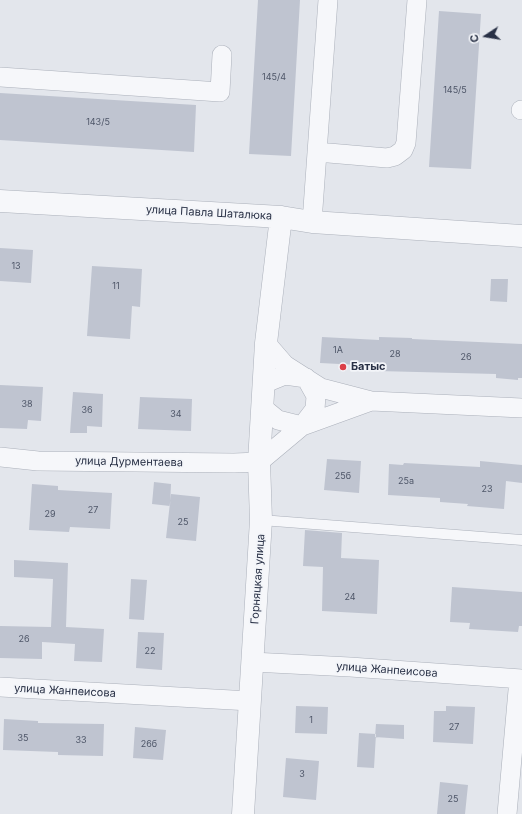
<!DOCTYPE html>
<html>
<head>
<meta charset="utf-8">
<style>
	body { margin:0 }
	#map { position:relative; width:522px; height:814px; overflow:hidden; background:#e3e6ec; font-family:Inter,sans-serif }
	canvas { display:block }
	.north { position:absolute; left:466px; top:16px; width:40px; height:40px; -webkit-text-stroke:3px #f3f5f9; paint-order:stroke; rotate:258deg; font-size:11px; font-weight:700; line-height:16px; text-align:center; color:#293146 }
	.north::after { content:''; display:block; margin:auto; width:14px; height:18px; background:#293146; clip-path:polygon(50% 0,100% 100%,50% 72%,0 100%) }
</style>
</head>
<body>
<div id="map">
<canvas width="522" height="814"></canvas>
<div class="north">С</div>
</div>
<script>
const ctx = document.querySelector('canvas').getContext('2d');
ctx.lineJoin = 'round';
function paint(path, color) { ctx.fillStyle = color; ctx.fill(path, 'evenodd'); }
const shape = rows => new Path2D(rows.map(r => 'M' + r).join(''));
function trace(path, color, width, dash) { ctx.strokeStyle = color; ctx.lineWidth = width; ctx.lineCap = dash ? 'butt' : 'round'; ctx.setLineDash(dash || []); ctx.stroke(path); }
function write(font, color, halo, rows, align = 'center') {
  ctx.font = font + ' Inter,sans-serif'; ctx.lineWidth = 3.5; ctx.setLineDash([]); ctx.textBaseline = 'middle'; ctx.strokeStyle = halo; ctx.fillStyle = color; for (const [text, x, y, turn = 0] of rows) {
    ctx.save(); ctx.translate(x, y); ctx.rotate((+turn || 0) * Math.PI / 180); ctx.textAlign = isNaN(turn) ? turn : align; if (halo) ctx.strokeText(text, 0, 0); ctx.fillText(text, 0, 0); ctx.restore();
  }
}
const building = shape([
	[258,0,300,0,291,156,249,154],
	[439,11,481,14,471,169,429,167],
	[0,93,196,105,194,152,0,140],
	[0,248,33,250,31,283,0,281],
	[92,266,142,269,140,307,132,306,130,339,87,336],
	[491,279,508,279,507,302,490,301],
	[322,337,379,340,379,337,412,338,412,339,522,344,522,378,518,378,518,380,496,378,496,374,378,371,379,366,320,363],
	[0,385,43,387,41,421,28,420,27,429,0,428],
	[73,392,103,394,102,427,87,426,87,433,70,433],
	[140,397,192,399,191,431,138,429],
	[327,459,361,461,359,493,324,490],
	[480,461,522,465,522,483,506,481,504,509,467,506,468,504,440,502,440,498,388,495,389,464,403,465,404,463,480,467],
	[154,482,171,484,170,506,152,504],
	[32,484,58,486,58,490,112,493,110,529,70,527,69,532,29,530],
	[171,494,200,497,196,541,166,538],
	[305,530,342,533,341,558,379,560,377,614,322,611,323,567,303,566],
	[14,560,68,563,66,627,104,629,102,662,74,661,75,644,42,642,42,659,0,658,0,626,51,627,53,579,14,577],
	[131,579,147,580,144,620,129,619],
	[452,587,522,592,522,626,519,626,518,632,469,629,470,623,450,622],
	[138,632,164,633,162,670,136,668],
	[296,706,328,707,327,734,295,733],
	[446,706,475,707,473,744,433,742,434,711,446,711],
	[4,719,38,721,38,723,104,724,103,756,58,755,58,752,3,750],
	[376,724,404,725,404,739,375,737],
	[135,727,166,730,163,760,133,758],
	[359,733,376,734,374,768,357,767],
	[286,758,319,761,316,800,283,797],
	[440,782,468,785,465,814,437,814]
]);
const service = shape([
	[261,520,522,540]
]);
const minor = shape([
	[0,77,220,92,222,55],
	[521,110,522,110],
	[317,152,387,158,395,156,403,150,406,143,417,0],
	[312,222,328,0],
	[266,343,285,365,321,388,371,401,522,408],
	[262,407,278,420,302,426,315,409,316,396,306,378,285,375,263,384],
	[0,457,38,461,234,463,259,462,302,426,371,401],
	[252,662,350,667,522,679],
	[0,687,250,701],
	[507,814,519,679]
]);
const tertiary = shape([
	[0,201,281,217,312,222,522,236],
	[243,814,261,520,259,462,266,343,281,217]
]);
const markers = [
	[343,367,4,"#db3e47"]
];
const numberNames = [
	["145/4",274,77],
	["145/5",455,90],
	["143/5",98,122],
	["13",16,266],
	["11",116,286],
	["1А",338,350],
	["28",395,354],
	["26",466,357],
	["38",27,404],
	["36",87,410],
	["34",176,414],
	["25б",343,476],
	["25а",406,481],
	["23",487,489],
	["27",93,510],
	["29",50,514],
	["25",183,522],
	["24",350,597],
	["26",24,639],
	["22",150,651],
	["1",311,720],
	["27",454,727],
	["35",23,738],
	["33",81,740],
	["26б",149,744],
	["3",302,774],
	["25",453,799]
];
const streetNames = [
	["улица Павла Шаталюка",209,213,3],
	["улица Дурментаева",129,462,1],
	["Горняцкая улица",258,579,-86],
	["улица Жанпеисова",387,670,4],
	["улица Жанпеисова",65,691,3]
];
const poiNames = [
	["Батыс",351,367]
];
paint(building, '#bfc4d0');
trace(service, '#abb0ba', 11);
trace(minor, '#abb0ba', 20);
trace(tertiary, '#abb0ba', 23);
trace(service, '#f6f7fa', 10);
trace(minor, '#f6f7fa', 19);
trace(tertiary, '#f6f7fa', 22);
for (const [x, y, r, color] of markers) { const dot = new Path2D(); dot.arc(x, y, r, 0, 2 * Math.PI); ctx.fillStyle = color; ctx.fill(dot); trace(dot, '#f3f5f9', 1.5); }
write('9px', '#4e5668', null, numberNames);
write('11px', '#293146', '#f3f5f9', streetNames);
write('bold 11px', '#293146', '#f3f5f9', poiNames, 'left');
</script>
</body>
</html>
